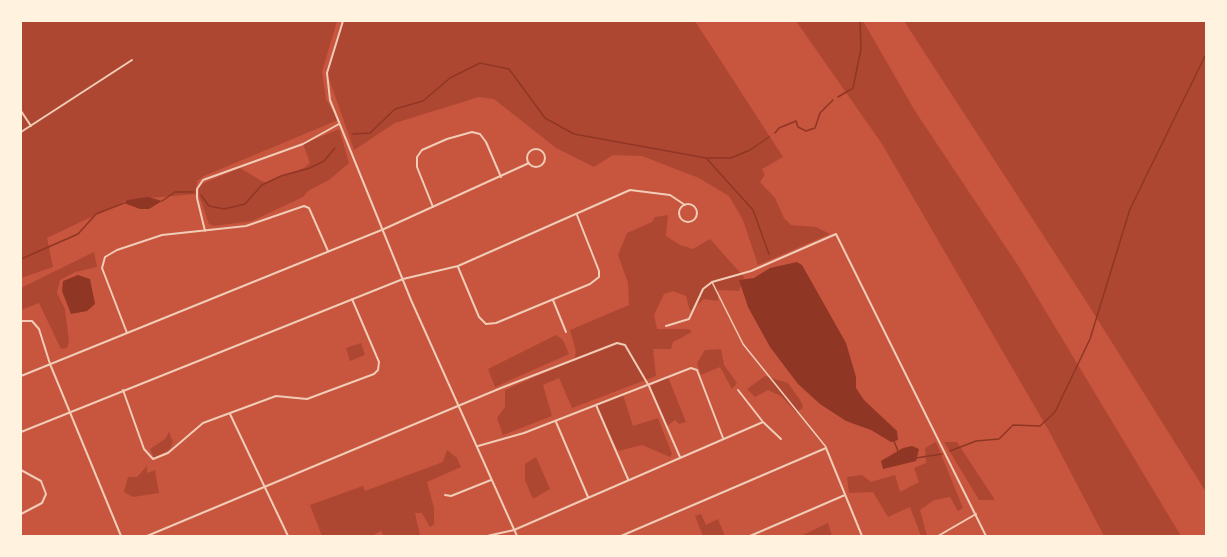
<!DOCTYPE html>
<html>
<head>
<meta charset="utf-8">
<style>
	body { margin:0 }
	#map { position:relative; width:1227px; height:557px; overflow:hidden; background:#c8553d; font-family:Quicksand,sans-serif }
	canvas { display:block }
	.frame { position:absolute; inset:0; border:22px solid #fff3e0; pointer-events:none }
</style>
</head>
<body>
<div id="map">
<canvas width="1227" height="557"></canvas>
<div class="frame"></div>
</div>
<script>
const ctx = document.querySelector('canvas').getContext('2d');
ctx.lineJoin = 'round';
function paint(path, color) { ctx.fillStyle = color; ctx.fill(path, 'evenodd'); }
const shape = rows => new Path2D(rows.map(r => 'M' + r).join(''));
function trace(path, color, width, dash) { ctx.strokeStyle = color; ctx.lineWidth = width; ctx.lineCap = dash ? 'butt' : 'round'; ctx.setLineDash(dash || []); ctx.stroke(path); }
const green = shape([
	[21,21,337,21,322,72,326,99,338,120,204,176,197,181,196,194,127,200,47,238,53,267,21,278],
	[343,21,695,21,783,157,762,169,765,175,760,182,775,198,784,218,791,225,816,227,830,234,758,265,743,220,729,196,699,178,642,156,613,155,594,167,556,148,494,99,479,97,395,123,354,150,327,73],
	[796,21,863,21,915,111,1019,267,1181,536,1104,536,1049,431,882,144],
	[904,21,1206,21,1206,492,1084,298],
	[339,129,349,163,329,180,308,191,303,197,252,221,214,226,209,224,199,195,199,188,204,183,240,168,265,183,304,168,310,163,303,144],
	[668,215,666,236,680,245,693,249,710,239,744,277,739,291,718,290,718,301,704,299,690,311,686,296,673,291,664,294,654,315,657,329,689,329,692,332,673,342,671,349,653,349,656,376,572,408,559,378,543,385,552,416,503,435,497,418,505,407,505,390,574,360,576,352,570,330,629,305,628,283,618,255,627,233,652,222,655,217],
	[94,252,97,267,75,272,60,280,57,293,65,309,69,342,67,348,61,349,39,303,21,310,21,288],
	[556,335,563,340,569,354,495,387,488,369],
	[361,343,365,355,350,361,346,348],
	[721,349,724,365,737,383,732,389,720,367,701,375,697,363,705,350],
	[765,376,788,383,802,403,803,408,796,412,781,396,768,390,755,397,747,389],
	[668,377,686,422,679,424,675,420,666,427,649,387],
	[623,395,633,426,658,418,672,454,670,457,642,445,618,451,595,406],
	[169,432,173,442,170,449,154,458,150,449,165,439],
	[936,442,963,508,958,511,950,497,934,500,920,510,927,536,921,536,910,507,888,517,873,492,849,493,847,477,862,475,871,482,895,475,900,492,919,482,914,468,926,463,925,448],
	[944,442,957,442,995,500,979,500],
	[447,450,457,458,461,467,427,482,434,508,434,524,430,527,422,513,415,513,420,535,384,536,381,531,372,536,322,536,310,505,363,486,365,491,443,462],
	[536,457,550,489,533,499,525,480,525,464],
	[147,466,147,473,155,470,159,493,133,497,124,492,128,477,137,477],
	[701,514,706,525,718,519,725,536,703,536,695,516],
	[828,523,832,536,799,536,803,535]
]);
const water = shape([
	[148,197,162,201,149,209,140,209,124,203,127,200],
	[797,262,802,265,846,343,856,377,856,388,864,400,897,431,898,440,891,442,871,430,846,421,820,404,798,384,770,347,748,307,739,280,754,278,770,268],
	[78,275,90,279,95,304,87,311,71,314,62,291,63,281],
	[912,446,919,449,916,461,883,469,881,461,903,448]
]);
const stream = shape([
	[838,97,853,88,861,49,860,21],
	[775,133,779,128,796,121,798,127,806,131,815,128,820,113,833,100],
	[353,134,370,133,395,109,423,101,450,78,480,63,509,69,545,118,574,134,706,158,731,158,750,150,769,137],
	[707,159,753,210,769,254],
	[201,195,209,206,224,209,245,204,262,185,281,176,310,168,324,161,335,148],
	[162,201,175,192,193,192],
	[21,259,78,234,96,214,124,203],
	[894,441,898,451],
	[950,451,976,441,999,439,1013,425,1040,426,1055,412,1090,339,1130,209,1206,54],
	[916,458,942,454]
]);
const service = shape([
	[712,282,743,344,826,447]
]);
const minor = shape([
	[343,21,327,73,330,100,411,300,517,536],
	[21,111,31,126],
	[21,132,132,60],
	'527 158a9 9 0 1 1 18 0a9 9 0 1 1-18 0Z',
	'679 213a9 9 0 1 1 18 0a9 9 0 1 1-18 0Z',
	[433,207,417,167,417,157,422,150,447,139,472,132,480,134,486,142,501,177],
	[205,231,197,198,197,189,203,180,303,144,339,124],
	[458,267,479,317,486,324,496,323,590,284,599,277,599,271,577,215],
	[553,300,566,332],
	[21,321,32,321,39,329,50,364,121,536],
	[666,326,689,319,703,289,712,282,751,271,836,234,986,536],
	[127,333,102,268,105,257,117,250,162,235,246,226,304,206,309,208,328,251],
	[21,376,384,229,529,163],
	[123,390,144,449,153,459,168,453,203,423,276,396,307,399,374,374,378,370,379,362,352,299],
	[738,390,763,422,781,439],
	[596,405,628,479],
	[230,414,288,536],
	[556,422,588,497],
	[21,432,403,279,458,266,630,190,670,195,685,205],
	[478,446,524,433,691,368,697,370,723,438],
	[21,470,41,481,46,494,42,503,21,514],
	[445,495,451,496,491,480],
	[147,536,501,388,617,343,625,345,649,386,680,457],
	[487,536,514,530,763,422],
	[621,536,826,448,862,536],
	[750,536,845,495],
	[938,536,976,514]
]);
paint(green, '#ae4732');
paint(water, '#8f3625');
trace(stream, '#8f3625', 1.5);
trace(service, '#f1ccb7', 1.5);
trace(minor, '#f1ccb7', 2);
</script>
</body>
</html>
